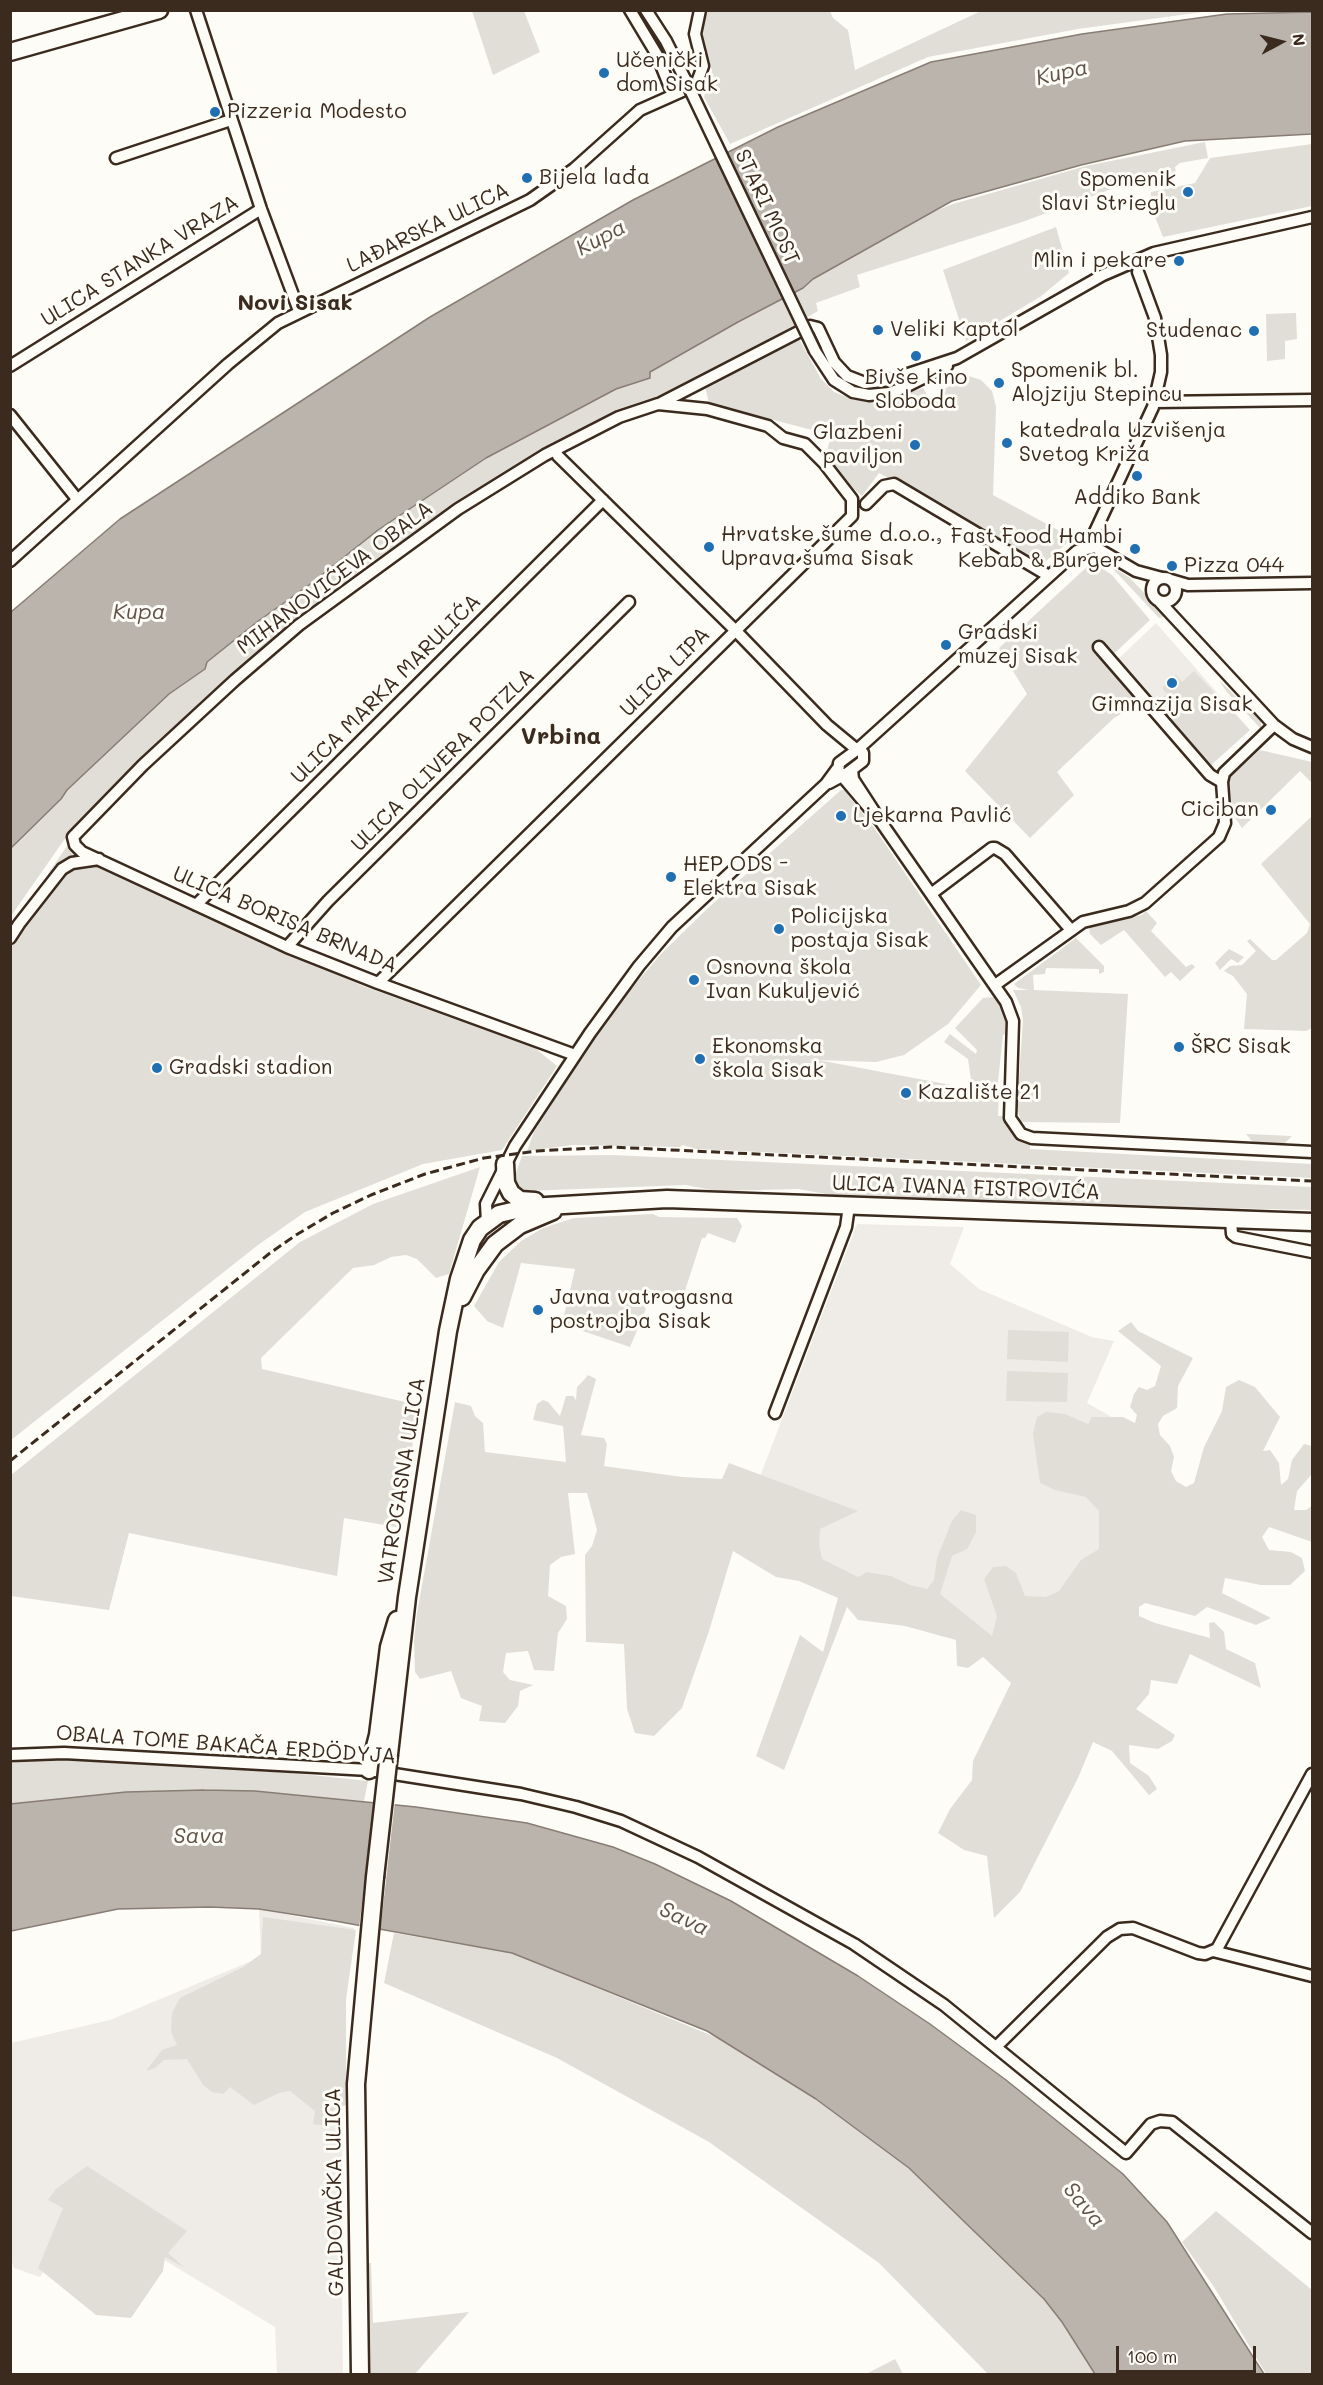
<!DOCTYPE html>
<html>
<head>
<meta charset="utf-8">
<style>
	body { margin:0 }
	#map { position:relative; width:1323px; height:2385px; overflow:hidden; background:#fdfcf7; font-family:Mali,sans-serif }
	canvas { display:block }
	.frame { position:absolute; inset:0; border:12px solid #3b2a1e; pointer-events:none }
	.north { position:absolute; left:1251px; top:12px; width:60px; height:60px; -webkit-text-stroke:4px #fdfcf7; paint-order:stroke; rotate:83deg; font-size:16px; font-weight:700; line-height:24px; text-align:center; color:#3b2a1e }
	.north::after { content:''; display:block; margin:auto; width:21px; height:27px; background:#3b2a1e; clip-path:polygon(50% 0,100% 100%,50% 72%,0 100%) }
	.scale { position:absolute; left:1116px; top:2346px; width:140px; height:27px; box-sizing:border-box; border:3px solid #3b2a1e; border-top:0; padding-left:8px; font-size:18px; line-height:21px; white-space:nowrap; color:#3b2a1e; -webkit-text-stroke:4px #fdfcf7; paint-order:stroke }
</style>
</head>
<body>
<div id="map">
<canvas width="1323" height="2385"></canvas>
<div class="frame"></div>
<div class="north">N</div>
<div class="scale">100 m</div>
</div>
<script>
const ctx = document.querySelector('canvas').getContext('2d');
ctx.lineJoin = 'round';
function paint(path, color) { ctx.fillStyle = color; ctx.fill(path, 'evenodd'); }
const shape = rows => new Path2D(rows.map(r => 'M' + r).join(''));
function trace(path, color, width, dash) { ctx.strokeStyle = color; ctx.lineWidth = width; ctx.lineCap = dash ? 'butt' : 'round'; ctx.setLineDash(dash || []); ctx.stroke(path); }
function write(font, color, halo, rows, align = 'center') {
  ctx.font = font + ' Mali,sans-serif'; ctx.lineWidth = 6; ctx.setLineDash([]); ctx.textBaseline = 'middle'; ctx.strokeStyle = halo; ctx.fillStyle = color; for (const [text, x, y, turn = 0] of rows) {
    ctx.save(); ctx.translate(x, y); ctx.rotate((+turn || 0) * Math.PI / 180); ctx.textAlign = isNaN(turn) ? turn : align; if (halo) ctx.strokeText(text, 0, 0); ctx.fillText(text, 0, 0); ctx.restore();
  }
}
const built = shape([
	[1156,623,1250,730,1211,765,1115,662],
	[857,1224,964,1227,950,1264,979,1289,1092,1337,1114,1341,1087,1403,1140,1433,1165,1454,1042,1680,855,1589,741,1526],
	[259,1909,354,1928,345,2010,341,2207,343,2374,277,2374,275,2327,83,2211,40,2277,14,2268,11,2259,11,2043,110,2020,261,1957]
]);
const green = shape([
	[472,11,524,11,540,52,493,75],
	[709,11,830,11,833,18,848,30,855,70,981,11,1210,11,1078,29,928,57,730,144,704,97,712,71,703,36,703,19],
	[1205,142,1208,158,1180,163,1175,167,1176,175,1163,173,1147,176,1022,222,857,275,860,287,816,303,818,311,689,387,632,405,551,447,457,504,367,565,281,632,201,701,64,840,11,916,11,760,30,718,821,256,953,204,1086,166],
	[1312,144,1312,206,1163,237,1150,204,1151,192,1195,183,1210,158],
	[1056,227,1069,273,1040,297,966,341,943,270],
	[1296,313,1297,339,1285,341,1285,359,1267,361,1266,314],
	[798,337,821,379,834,392,855,400,891,399,923,388,930,399,961,378,969,376,981,380,992,391,996,407,993,495,1073,538,1040,566,949,510,879,473,862,496,824,463,831,435,709,403,705,387],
	[1100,559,1130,578,1166,616,1159,618,1114,570],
	[1094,563,1112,575,1150,620,1104,663,1138,704,1114,718,1057,772,1074,795,1030,838,965,771,1027,694,999,648,1089,565],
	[1194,671,1250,730,1211,765,1156,704,1167,694,1162,688,1176,675,1182,682],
	[1219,680,1261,721,1261,729,1226,691],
	[1260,750,1312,762,1312,783,1300,771,1242,828,1232,813,1228,779],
	[841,790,844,790,875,829,981,985,948,1024,904,1055,876,1062,818,1060,999,1094,998,1116,1006,1116,1014,1133,1030,1142,1030,1149,1312,1164,1312,1178,696,1149,683,1145,680,1147,572,1145,527,1151,534,1132,601,1027,625,996,661,954,708,908],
	[1312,816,1312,1028,1306,1031,1244,1029,1247,994,1233,976,1224,971,1230,966,1242,965,1256,951,1247,941,1250,939,1272,960,1276,960,1307,933,1310,924,1261,864],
	[67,846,96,866,363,986,535,1048,557,1066,502,1150,423,1164,305,1212,258,1245,11,1440,11,928],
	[1146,911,1157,923,1151,931,1186,967,1192,964,1195,967,1180,981,1171,972,1165,977,1124,930,1101,945,1090,934,1089,927,1142,915],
	[1076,938,1104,966,1104,972,1099,974,1099,969,1046,968,1045,974,1033,975,1034,990,1128,994,1120,1123,1021,1122,1017,1108,1023,1020,1021,1007,1013,990,1029,990,1018,988,1014,984],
	[1229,949,1244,957,1238,963,1231,959,1220,970,1215,963],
	[994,997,1000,1001,1007,1014,1008,1033,1003,1035,997,1091,971,1080,968,1059,944,1042,950,1034,976,1054,977,1050,955,1028,983,998],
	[1246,1134,1292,1136,1284,1144,1264,1145,1252,1141],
	[612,1155,1312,1187,1312,1210,978,1203,837,1196,798,1189,717,1191,686,1185,525,1191,517,1186,516,1173,522,1156],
	[480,1167,449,1274,436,1278,417,1259,406,1255,391,1257,374,1265,353,1268,261,1358,262,1369,418,1405,401,1528,344,1518,337,1576,129,1533,109,1610,11,1596,11,1475,300,1242,373,1204],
	[653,1214,659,1217,737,1218,742,1226,735,1243,708,1233,705,1238,702,1238,682,1300,646,1288,641,1302,646,1309,630,1347,562,1324,575,1269,521,1263,503,1328,487,1321,474,1306,499,1262,521,1241,543,1228,574,1218],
	[1131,1322,1138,1331,1193,1358,1178,1386,1177,1408,1163,1416,1158,1424,1160,1435,1170,1446,1174,1457,1171,1471,1176,1481,1186,1487,1194,1483,1204,1447,1222,1411,1226,1387,1239,1380,1255,1387,1280,1417,1263,1451,1270,1450,1279,1463,1281,1485,1288,1479,1292,1460,1304,1444,1312,1446,1312,1474,1297,1491,1294,1510,1306,1510,1312,1506,1312,1542,1269,1527,1262,1537,1269,1550,1291,1552,1302,1558,1305,1571,1290,1585,1261,1585,1225,1578,1222,1593,1271,1618,1256,1625,1207,1607,1195,1616,1145,1603,1139,1607,1139,1616,1155,1623,1210,1638,1209,1623,1214,1622,1224,1632,1226,1649,1255,1663,1261,1688,1190,1654,1177,1684,1151,1680,1149,1694,1136,1709,1175,1735,1172,1741,1158,1749,1129,1745,1130,1763,1149,1776,1157,1789,1149,1795,1112,1751,1093,1742,1078,1778,1020,1892,994,1918,987,1856,964,1850,938,1833,950,1809,972,1780,973,1761,1011,1683,983,1657,968,1668,957,1666,956,1640,905,1626,858,1620,847,1607,784,1770,756,1756,800,1635,823,1652,838,1598,799,1581,776,1577,733,1551,709,1631,682,1708,654,1736,635,1733,627,1709,624,1644,586,1642,585,1555,592,1546,597,1530,587,1493,568,1493,575,1554,561,1557,550,1565,548,1596,566,1606,567,1619,558,1633,554,1671,534,1670,528,1651,506,1653,503,1672,510,1680,533,1685,520,1691,518,1706,505,1723,479,1721,482,1706,461,1698,451,1671,420,1679,415,1672,414,1640,417,1613,455,1402,471,1406,475,1416,483,1423,485,1452,566,1462,563,1426,533,1420,537,1404,543,1400,548,1402,560,1416,566,1396,573,1396,576,1400,577,1387,583,1381,588,1375,596,1379,581,1435,604,1438,607,1444,604,1466,682,1477,722,1479,729,1463,858,1511,820,1529,819,1544,822,1559,858,1577,867,1572,891,1576,910,1585,927,1589,934,1580,937,1558,952,1521,961,1510,976,1515,976,1532,967,1549,952,1556,940,1594,992,1636,997,1616,984,1579,993,1567,1006,1566,1016,1573,1025,1596,1046,1597,1059,1591,1081,1560,1099,1549,1099,1511,1086,1497,1055,1490,1040,1483,1033,1434,1037,1417,1046,1412,1065,1414,1088,1424,1092,1417,1123,1417,1135,1423,1137,1415,1130,1407,1134,1394,1139,1387,1147,1390,1155,1386,1161,1366,1118,1331],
	[1008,1330,1069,1332,1068,1362,1007,1359],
	[1007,1371,1068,1373,1067,1402,1006,1401],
	[51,1758,292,1773,368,1781,364,1801,204,1790,126,1792,11,1804,11,1763],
	[263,1917,356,1930,346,1999,346,2105,333,2110,327,2126,313,2124,315,2111,290,2091,279,2093,254,2105,230,2087,223,2094,212,2092,203,2085,187,2059,164,2060,155,2068,146,2071,162,2050,177,2045,171,2032,172,2013,180,1998,243,1967,261,1954],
	[394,1933,512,1953,720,2039,816,2099,909,2168,1044,2299,1062,2322,1095,2374,988,2374,879,2263,709,2142,557,2058,384,1983],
	[87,2166,187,2231,168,2253,185,2268,165,2257,163,2271,131,2318,96,2315,38,2268,63,2208,48,2200,56,2189],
	[1216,2211,1312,2290,1312,2374,1266,2374,1214,2287,1182,2242],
	[366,2263,371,2263,373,2323,469,2312,415,2374,369,2374],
	[895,2359,903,2374,866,2374]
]);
const water = shape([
	[1312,12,1312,134,1185,141,1081,165,952,201,813,279,803,288,738,322,650,372,650,378,616,389,486,458,378,530,309,585,257,622,207,662,205,669,169,694,67,790,61,799,11,848,11,612,120,519,430,317,633,200,778,127,931,62,1082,34,1227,14,1312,12],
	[204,1790,255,1791,416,1807,527,1823,613,1847,655,1864,731,1901,858,1976,930,2024,1006,2080,1123,2174,1167,2222,1264,2374,1095,2374,1062,2322,1044,2299,909,2168,816,2099,707,2031,512,1953,335,1921,259,1909,210,1907,118,1909,11,1931,10,1804,126,1792,204,1790]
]);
const pier = shape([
	[374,1799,395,1801,380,1933,359,1929]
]);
const street = shape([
	[196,10,261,209,299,311],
	[630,10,657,55,673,95],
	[646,10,666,41,685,79],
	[116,158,231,120],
	[815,351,834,380,853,392,869,395,889,393,903,388,947,366],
	[10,366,261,209],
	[1155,402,1312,400],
	[661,403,810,326,818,328,834,362,847,376,865,383,890,380,957,358,1103,275,1154,253,1312,217],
	[10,415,77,499],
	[556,451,558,456,735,630,827,725,856,749],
	[866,504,884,486,894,484,1049,576],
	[1091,546,1093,536,1153,407,1161,372,1161,355,1155,318,1138,272],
	[10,561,228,364,278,323,530,200,574,169,640,110,696,85,703,66,695,34,700,10],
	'1152 590a12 12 0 1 1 24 0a12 12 0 1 1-24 0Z',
	[1171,580,1188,585,1312,583],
	[1159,601,1274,725,1293,739,1312,747],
	[1099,647,1210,775,1222,782],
	[858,749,1077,551,1095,547,1136,571,1162,578],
	[858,749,863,753,863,761,846,774,838,774,839,763,858,749],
	[829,783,842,776,881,822,853,779,852,770],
	[881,822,1006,1002,1013,1021,1010,1118,1021,1134,1032,1138,1312,1152],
	[931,894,992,848,995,848,1005,854,1071,930],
	[196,905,603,500],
	[10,938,19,924,62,869,72,863,99,859],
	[287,947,328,901,629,602],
	[378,983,852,516,852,499,824,463,805,444,783,438,768,426,707,409,658,404,619,417,545,455,458,509,299,625,235,680,143,765,73,837,75,845,82,852,287,947,378,983,575,1055],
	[995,985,1083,922,1129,911,1145,903,1219,837,1225,823,1222,782,1224,773,1274,725],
	[1231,1220,1232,1234,1236,1237,1312,1252],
	[487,1222,486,1204,515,1146,590,1033,639,966,672,927,826,784,837,769],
	[775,1413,846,1227,849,1206],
	[10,1755,64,1753,369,1770,521,1794,576,1807,621,1821,698,1857,854,1944,944,2005,1126,2153,1151,2124,1160,2121,1172,2122,1312,2233],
	[1213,1951,1312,1976],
	[996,2047,1107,1937,1120,1929,1133,1928,1198,1953,1205,1954,1217,1949,1312,1774]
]);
const primary = shape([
	[10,52,159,10],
	[505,1164,506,1183,511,1193,520,1200,535,1201],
	[462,1297,476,1270,495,1244,520,1225,553,1211],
	[389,1754,407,1597,448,1331,459,1279,472,1240,480,1228,499,1214,529,1207,667,1199,1312,1222],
	[369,1770,378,1735,389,1647,397,1620],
	[360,2374,356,2084,375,1877]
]);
const rail = shape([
	[10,1461,270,1253,296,1235,333,1213,371,1195,425,1174,484,1158,537,1151,611,1147,1312,1181]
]);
const streetBridge = shape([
	[685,79,815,351]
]);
const primaryBridge = shape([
	[375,1877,389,1754]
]);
const markers = [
	[604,73,6,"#1f6fb2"],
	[215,112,6,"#1f6fb2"],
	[527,178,6,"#1f6fb2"],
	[1188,192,6,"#1f6fb2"],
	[1179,261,6,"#1f6fb2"],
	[878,330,6,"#1f6fb2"],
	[1254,331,6,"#1f6fb2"],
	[916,356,6,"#1f6fb2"],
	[999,383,6,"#1f6fb2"],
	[1007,443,6,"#1f6fb2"],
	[915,445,6,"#1f6fb2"],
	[1137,476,6,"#1f6fb2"],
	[709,547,6,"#1f6fb2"],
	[1135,549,6,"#1f6fb2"],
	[1172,566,6,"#1f6fb2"],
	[946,645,6,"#1f6fb2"],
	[1172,683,6,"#1f6fb2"],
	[1271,810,6,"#1f6fb2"],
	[841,816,6,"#1f6fb2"],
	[671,877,6,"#1f6fb2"],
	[779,929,6,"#1f6fb2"],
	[694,980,6,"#1f6fb2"],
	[1179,1047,6,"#1f6fb2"],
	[700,1059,6,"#1f6fb2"],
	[157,1068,6,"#1f6fb2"],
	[906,1093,6,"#1f6fb2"],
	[538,1310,6,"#1f6fb2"]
];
const poiNames = [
	["Učenički",616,61],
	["dom Sisak",616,85],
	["Pizzeria Modesto",227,112],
	["Bijela lađa",539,178],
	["Spomenik",1176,180,"right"],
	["Slavi Strieglu",1176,204,"right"],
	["Mlin i pekare",1167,261,"right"],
	["Veliki Kaptol",890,330],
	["Studenac",1242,331,"right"],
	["Spomenik bl.",1011,371],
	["Alojziju Stepincu",1011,395],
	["Bivše kino",916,378,"center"],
	["Sloboda",916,402,"center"],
	["katedrala Uzvišenja",1019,431],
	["Svetog Križa",1019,455],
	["Glazbeni",903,433,"right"],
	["paviljon",903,457,"right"],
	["Addiko Bank",1137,498,"center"],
	["Hrvatske šume d.o.o.,",721,535],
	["Uprava šuma Sisak",721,559],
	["Fast Food Hambi",1123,537,"right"],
	["Kebab & Burger",1123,561,"right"],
	["Pizza 044",1184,566],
	["Gradski",958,633],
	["muzej Sisak",958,657],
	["Gimnazija Sisak",1172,705,"center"],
	["Ciciban",1259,810,"right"],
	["Ljekarna Pavlić",853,816],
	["HEP ODS -",683,865],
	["Elektra Sisak",683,889],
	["Policijska",791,917],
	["postaja Sisak",791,941],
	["Osnovna škola",706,968],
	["Ivan Kukuljević",706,992],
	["Ekonomska",712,1047],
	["škola Sisak",712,1071],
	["ŠRC Sisak",1191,1047],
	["Gradski stadion",169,1068],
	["Kazalište 21",918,1093],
	["Javna vatrogasna",550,1298],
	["postrojba Sisak",550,1322]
];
const streetNames = [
	["STARI MOST",767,207,65],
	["LAĐARSKA ULICA",428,228,-26],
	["ULICA STANKA VRAZA",140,261,-32],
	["MIHANOVIĆEVA OBALA",335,578,-37],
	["ULICA LIPA",665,672,-45],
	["ULICA MARKA MARULIĆA",386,689,-45],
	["ULICA OLIVERA POTZLA",443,760,-45],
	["ULICA BORISA BRNADA",285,920,23],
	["ULICA IVANA FISTROVIĆA",966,1188,2],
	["VATROGASNA ULICA",402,1481,-81],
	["OBALA TOME BAKAČA ERDÖDYJA",226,1745,4],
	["GALDOVAČKA ULICA",335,2192,-91]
];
const waterNames = [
	["Kupa",1062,73,-13],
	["Kupa",601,238,-28],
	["Kupa",139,612],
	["Sava",199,1836],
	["Sava",684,1919,25],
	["Sava",1084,2205,50]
];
const neighbourhoodNames = [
	["Novi Sisak",295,303]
];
const quarterNames = [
	["Vrbina",561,737]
];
paint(built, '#efece7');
paint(green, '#e1ded7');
paint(water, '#bbb4ad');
trace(water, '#887d74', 1.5);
paint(pier, '#fdfcf7');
trace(street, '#3b2a1e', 15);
trace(primary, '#3b2a1e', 21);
trace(street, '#fdfcf7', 10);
trace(primary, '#fdfcf7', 16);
trace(rail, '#3b2a1e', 3, [9, 4.5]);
trace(streetBridge, '#3b2a1e', 15, []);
trace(primaryBridge, '#3b2a1e', 21, []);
trace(streetBridge, '#fdfcf7', 10);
trace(primaryBridge, '#fdfcf7', 16);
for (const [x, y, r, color] of markers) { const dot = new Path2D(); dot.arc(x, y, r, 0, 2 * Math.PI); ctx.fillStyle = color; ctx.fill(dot); trace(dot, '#fdfcf7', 2); }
write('21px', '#3b2a1e', '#fdfcf7', poiNames, 'left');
write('21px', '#3b2a1e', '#fdfcf7', streetNames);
write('italic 22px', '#615349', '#fdfcf7', waterNames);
write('bold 22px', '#3b2a1e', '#fdfcf7', neighbourhoodNames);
write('bold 24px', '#3b2a1e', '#fdfcf7', quarterNames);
</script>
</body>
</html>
